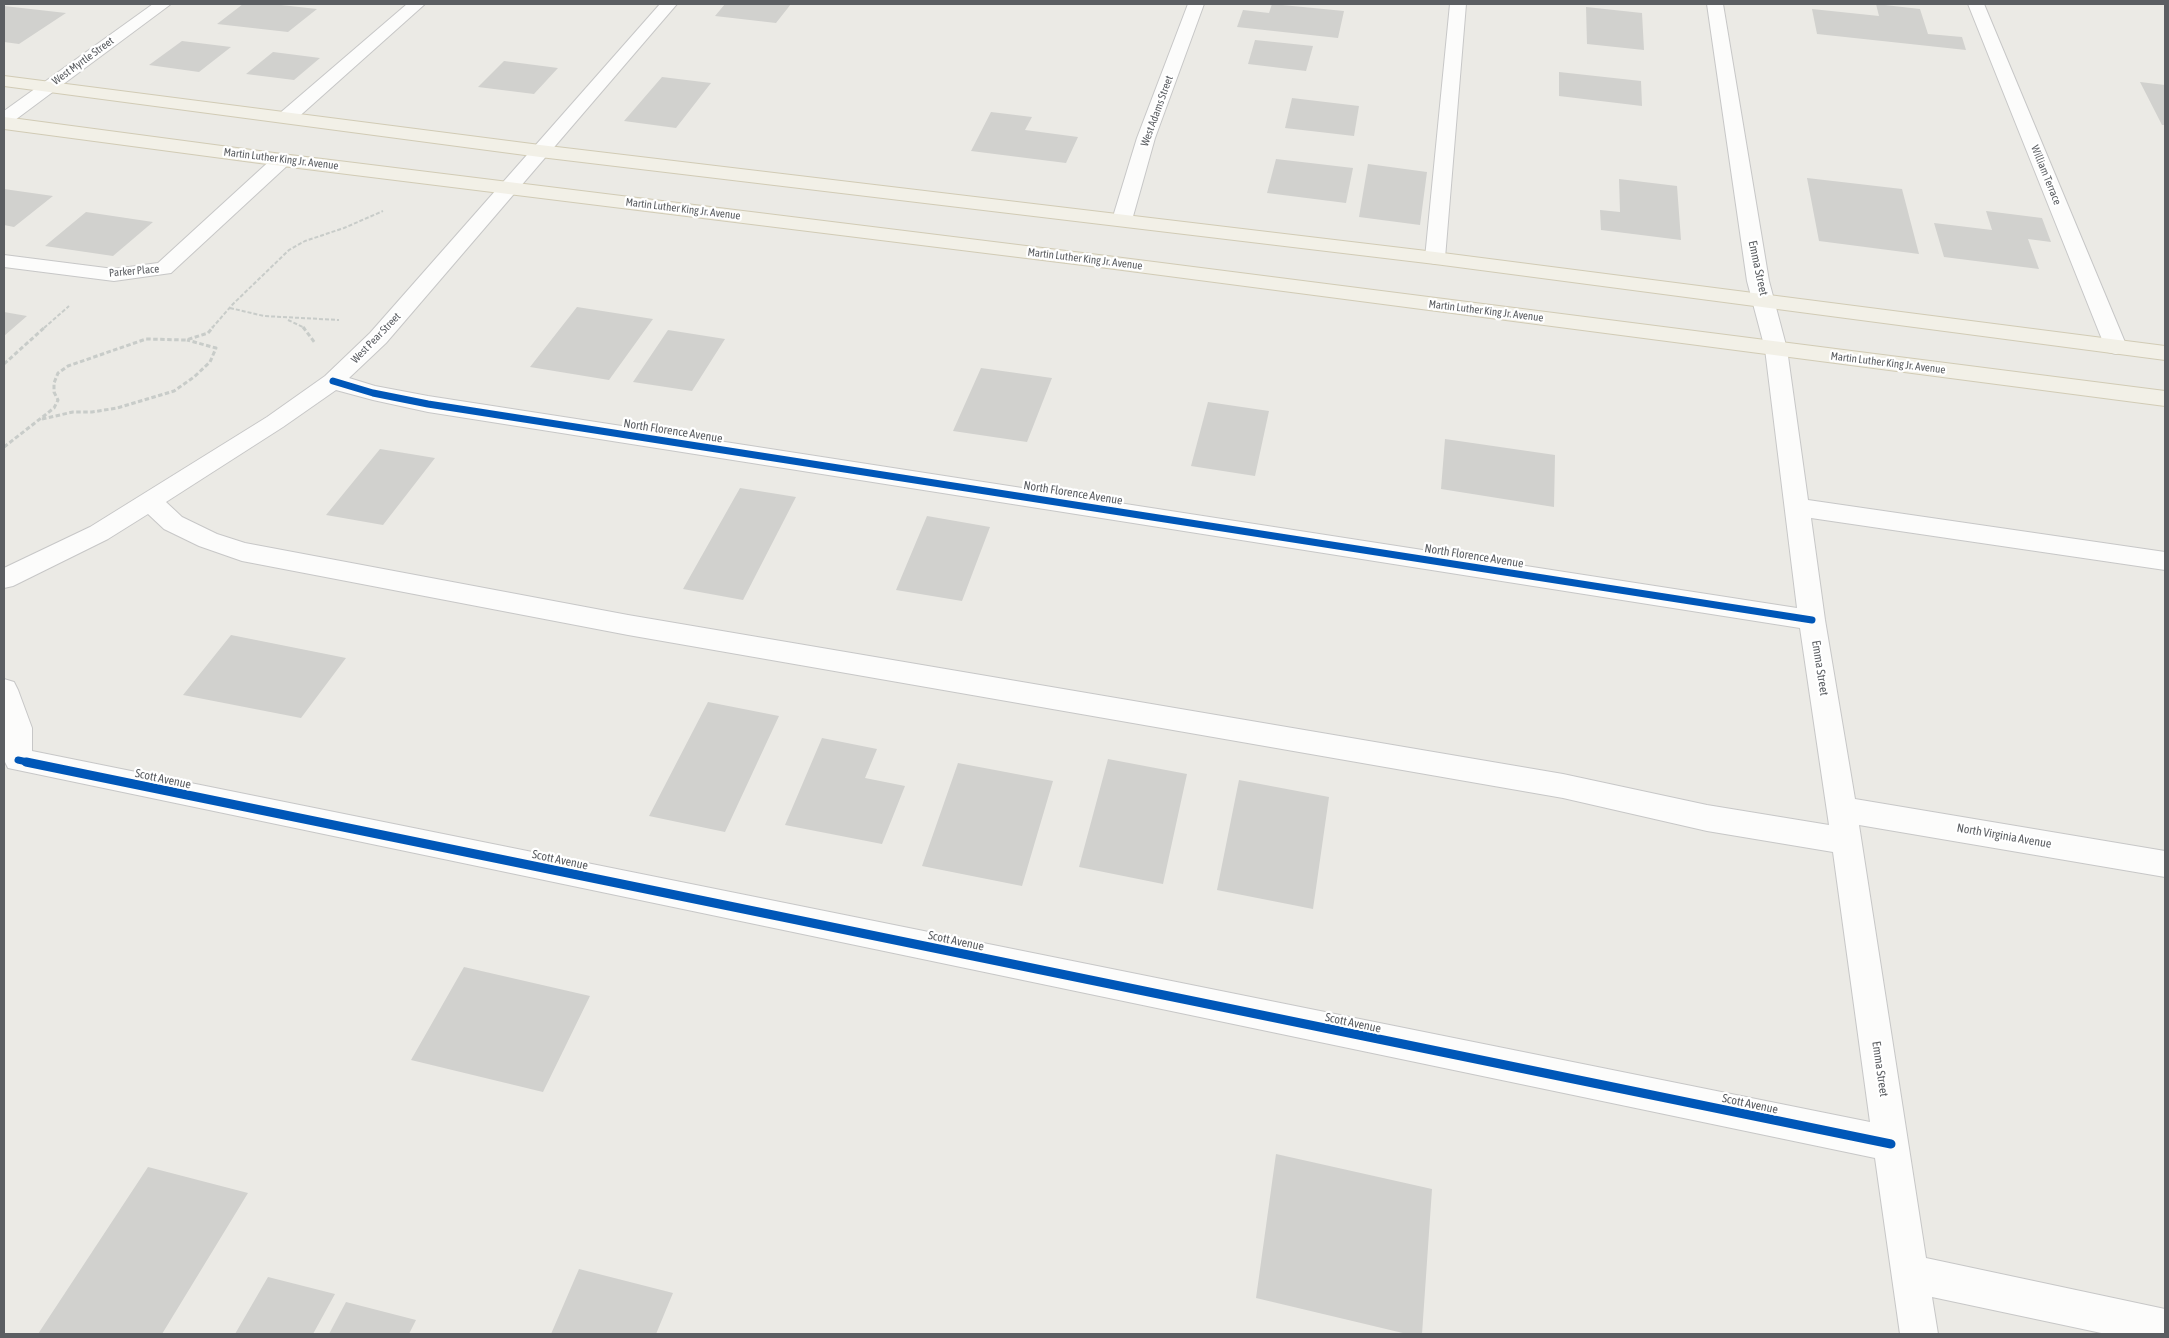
<!DOCTYPE html>
<html>
<head>
<meta charset="utf-8">
<style>
	body { margin:0 }
	#map { position:relative; width:2169px; height:1338px; overflow:hidden; background:#ebeae5; font-family:"Asap Condensed",sans-serif }
	canvas { display:block }
	.frame { position:absolute; inset:0; border:5px solid #5b5e62; pointer-events:none }
</style>
</head>
<body>
<div id="map">
<canvas width="2169" height="1338"></canvas>
<div class="frame"></div>
</div>
<script>
const ctx = document.querySelector('canvas').getContext('2d');
ctx.lineJoin = 'round';
function paint(path, color) { ctx.fillStyle = color; ctx.fill(path, 'evenodd'); }
const shape = rows => new Path2D(rows.map(r => 'M' + r).join(''));
function trace(path, color, width, dash) { ctx.strokeStyle = color; ctx.lineWidth = width; ctx.lineCap = dash ? 'butt' : 'round'; ctx.setLineDash(dash || []); ctx.stroke(path); }
function write(font, color, halo, rows, align = 'center') {
  ctx.font = font + ' "Asap Condensed",sans-serif'; ctx.lineWidth = 4.5; ctx.setLineDash([]); ctx.textBaseline = 'middle'; ctx.strokeStyle = halo; ctx.fillStyle = color; for (const [text, x, y, turn = 0] of rows) {
    ctx.save(); ctx.translate(x, y); ctx.rotate((+turn || 0) * Math.PI / 180); ctx.textAlign = isNaN(turn) ? turn : align; if (halo) ctx.strokeText(text, 0, 0); ctx.fillText(text, 0, 0); ctx.restore();
  }
}
const building = shape([
	[243,4,272,4,317,9,288,32,217,24],
	[725,4,791,4,776,23,715,16],
	[1272,4,1344,11,1338,38,1237,27,1243,10,1269,13],
	[1876,4,1920,9,1928,34,1962,37,1966,50,1817,34,1812,9,1879,16],
	[4,6,66,13,19,44,4,42],
	[1586,7,1642,13,1644,50,1587,44],
	[1255,40,1313,46,1306,71,1248,64],
	[182,41,231,47,199,72,149,65],
	[273,52,320,58,294,80,246,74],
	[504,61,558,68,534,94,478,87],
	[1559,72,1641,81,1642,106,1559,96],
	[662,77,711,83,676,128,624,121],
	[2140,82,2165,85,2165,125,2162,125],
	[1292,98,1359,106,1354,136,1285,128],
	[991,112,1032,117,1025,130,1078,137,1066,163,971,151],
	[1276,159,1353,168,1346,203,1267,193],
	[1368,164,1427,172,1420,225,1359,217],
	[1807,178,1902,189,1919,254,1819,241],
	[1619,179,1677,186,1681,240,1601,230,1600,210,1620,212],
	[4,189,53,196,14,227,4,225],
	[1986,211,2042,218,2051,242,2028,239,2039,269,1944,257,1934,223,1992,230],
	[86,212,153,222,113,256,45,246],
	[577,307,653,319,609,380,530,367],
	[4,312,27,316,4,336],
	[668,330,725,339,692,391,633,382],
	[981,368,1052,378,1027,442,953,431],
	[1208,402,1269,411,1255,476,1191,466],
	[1445,439,1555,455,1554,507,1441,489],
	[380,449,435,458,383,525,326,515],
	[740,488,796,497,743,600,683,589],
	[927,516,990,527,962,601,896,590],
	[231,635,346,658,301,718,183,695],
	[708,702,779,716,725,832,649,816],
	[822,738,877,749,865,778,905,786,882,844,785,825],
	[1108,759,1187,774,1163,884,1079,867],
	[958,763,1053,781,1022,886,922,866],
	[1239,780,1329,797,1313,909,1217,890],
	[464,967,590,996,543,1092,411,1060],
	[1276,1154,1432,1189,1422,1334,1407,1334,1256,1298],
	[148,1167,248,1193,162,1334,38,1334],
	[579,1269,673,1293,656,1334,551,1334],
	[268,1277,335,1294,313,1334,235,1334],
	[346,1302,416,1320,409,1334,329,1334]
]);
const pathFar1 = shape([
	[230,308,264,316,339,320],
	[288,320,305,328],
	[44,328,69,306],
	[212,328,233,304,289,250,305,241,344,228,383,211]
]);
const path = shape([
	[303,327,315,343],
	[4,364,45,327],
	[42,419,73,412,92,412,117,408,174,391,194,377,210,362,216,348,187,340],
	[4,447,54,408,58,400,54,392,54,383,58,373,68,366,146,339,186,340,208,333,213,327]
]);
const minor = shape([
	[153,4,171,4,11,123,4,124,4,111,153,4],
	[407,4,425,4,294,121,287,123,280,121,278,117,280,113,407,4],
	[660,4,677,4,386,343,349,378,375,386,428,396,1797,608,1765,349,1747,281,1707,4,1723,4,1769,281,1787,349,1808,500,2165,552,2165,570,1811,518,1825,620,1855,799,2165,851,2165,877,1859,825,1926,1258,2165,1309,2165,1334,2106,1334,1932,1297,1938,1334,1900,1334,1875,1158,8,768,4,760,4,679,14,682,18,690,32,728,32,751,1870,1122,1833,852,1707,831,1563,798,628,635,242,561,199,546,164,529,148,514,108,539,13,586,4,588,4,568,90,527,267,417,325,376,370,333,660,4],
	[336,390,373,400,428,412,1800,628,1829,825,1707,805,1563,774,628,615,245,543,217,534,182,517,166,502,283,427,336,390],
	[1188,4,1204,4,1155,138,1132,220,1129,224,1122,226,1115,224,1112,220,1137,138,1188,4],
	[1450,4,1466,4,1445,258,1442,262,1435,264,1428,262,1425,258,1450,4],
	[1968,4,1984,4,2127,347,2124,352,2116,354,2108,352,2105,347,1968,4],
	[282,154,289,156,292,160,289,164,171,273,114,281,4,267,4,255,114,269,158,263,275,156,282,154]
]);
const major = shape([
	[4,76,540,145,1435,252,2165,346,2165,360,1435,264,540,157,4,86,4,76],
	[4,117,282,154,1107,256,2165,391,2165,406,1107,268,282,166,4,129,4,117]
]);
const cyclewayFar1 = shape([
	[333,381,373,393,428,404,1812,620],
	[18,760,32,763]
]);
const cycleway = shape([
	[26,762,1891,1144]
]);
const farStreetnames = [
	["West Myrtle Street",83,61,-36],
	["West Adams Street",1157,111,-70],
	["Martin Luther King Jr. Avenue",281,159,7],
	["William Terrace",2046,175,68],
	["Martin Luther King Jr. Avenue",683,209,7],
	["Martin Luther King Jr. Avenue",1085,259,7],
	["Parker Place",134,271,-5],
	["Martin Luther King Jr. Avenue",1486,311,7],
	["West Pear Street",376,338,-46],
	["Martin Luther King Jr. Avenue",1888,363,7]
];
const streetNames = [
	["Emma Street",1758,268,78],
	["North Florence Avenue",673,431,9],
	["North Florence Avenue",1073,493,9],
	["North Florence Avenue",1474,556,9],
	["Emma Street",1820,668,81],
	["Scott Avenue",163,779,12],
	["North Virginia Avenue",2004,836,10],
	["Scott Avenue",560,860,12],
	["Scott Avenue",956,941,12],
	["Scott Avenue",1353,1023,12],
	["Emma Street",1880,1069,82],
	["Scott Avenue",1750,1104,12]
];
paint(building, '#d1d1ce');
trace(minor, '#c7c7c7', 2);
trace(major, '#d1cbb5', 2);
trace(pathFar1, '#c8ccc9', 2, [4, 2]);
trace(path, '#c8ccc9', 3, [4.5, 2.5]);
paint(minor, '#fcfcfb');
paint(major, '#f2f0e7');
trace(cyclewayFar1, '#0057b8', 7);
trace(cycleway, '#0057b8', 9);
write('11px', '#5b5e62', '#fff', farStreetnames);
write('12px', '#5b5e62', '#fff', streetNames);
</script>
</body>
</html>
